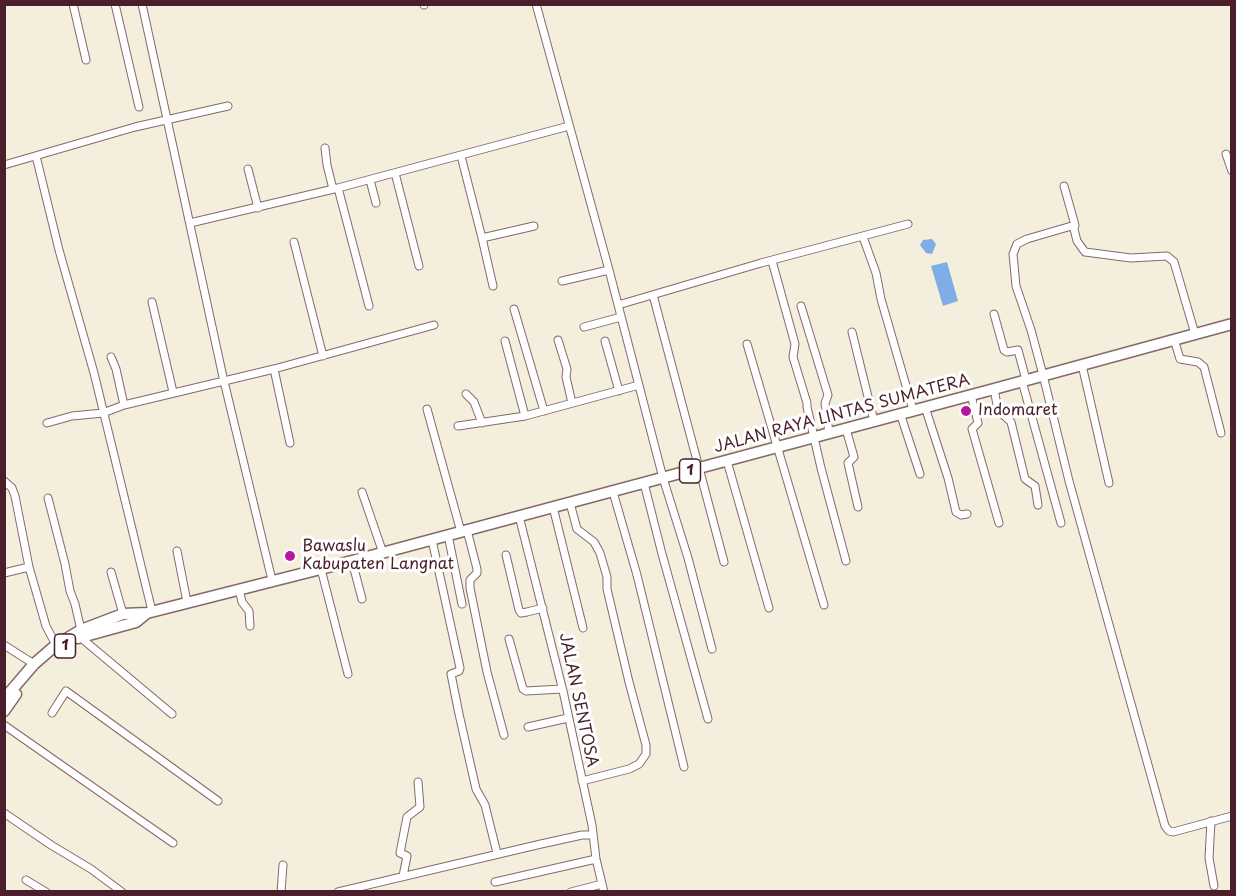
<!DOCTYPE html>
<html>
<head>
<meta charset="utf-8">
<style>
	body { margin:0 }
	#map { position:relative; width:1236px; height:896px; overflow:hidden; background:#f4efdc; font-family:"Playpen Sans",sans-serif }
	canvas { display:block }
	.frame { position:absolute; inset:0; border:6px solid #4a1f2b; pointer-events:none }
</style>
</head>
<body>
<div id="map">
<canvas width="1236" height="896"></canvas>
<div class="frame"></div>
</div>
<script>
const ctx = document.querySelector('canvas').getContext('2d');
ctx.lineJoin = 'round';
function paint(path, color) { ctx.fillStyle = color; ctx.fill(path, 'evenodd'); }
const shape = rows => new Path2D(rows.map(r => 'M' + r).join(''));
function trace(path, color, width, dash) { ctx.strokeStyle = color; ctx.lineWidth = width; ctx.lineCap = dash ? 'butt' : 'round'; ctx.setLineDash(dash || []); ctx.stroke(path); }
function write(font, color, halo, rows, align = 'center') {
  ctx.font = font + ' "Playpen Sans",sans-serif'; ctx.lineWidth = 6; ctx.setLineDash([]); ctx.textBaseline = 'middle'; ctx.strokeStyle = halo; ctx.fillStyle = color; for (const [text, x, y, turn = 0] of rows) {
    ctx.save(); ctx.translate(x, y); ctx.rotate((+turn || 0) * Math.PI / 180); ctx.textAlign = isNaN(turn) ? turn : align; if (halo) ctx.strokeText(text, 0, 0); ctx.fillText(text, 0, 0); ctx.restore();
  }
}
const water = shape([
	[932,239,936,244,932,254,926,253,920,245,923,240],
	[947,262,958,301,943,306,931,266]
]);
const minor = shape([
	[73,4,86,60],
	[115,4,139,107],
	[142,4,223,377,272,580],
	[424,4,424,5],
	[536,4,609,270,663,478,688,558,712,649],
	[325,148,327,165,333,189],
	[1226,154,1232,171],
	[36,156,59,250,94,373,152,611],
	[461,156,482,238,534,226],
	[4,165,135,127,228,106],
	[248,169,258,208],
	[395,173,419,266],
	[370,180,376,203],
	[1064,186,1075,225,1074,229,1077,241,1085,252,1131,258,1167,256,1174,262,1195,334],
	[338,188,369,306],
	[190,223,338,188,569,126],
	[863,237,876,273,881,299,913,410],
	[482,238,493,286],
	[294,242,323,356],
	[772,261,795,344,793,357,807,403,807,407,821,468,846,561],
	[562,281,609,270],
	[653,295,724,562],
	[152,302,173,392],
	[618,305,761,263,908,224],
	[801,306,828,395,825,403,829,433],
	[514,309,544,411],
	[994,314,1004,350,1007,352,1018,350,1026,380],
	[584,327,621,317],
	[852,332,874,421],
	[1174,339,1180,359,1198,362,1204,367,1221,433],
	[558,340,567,369,566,377,572,403],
	[505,341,525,416],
	[605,341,619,391],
	[747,344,824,605],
	[111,357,116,369,124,405],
	[1082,365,1109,483],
	[274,369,290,443],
	[1043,375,1069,481,1165,826,1169,831,1173,832,1232,816],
	[1043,375,1031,330,1016,286,1013,254,1017,244,1027,239,1075,225],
	[1022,381,1061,523],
	[994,389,998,410,1011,422,1025,479,1035,486,1038,505],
	[466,394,474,402,482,423],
	[971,395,978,423,972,429,999,523],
	[925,407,948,478,956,512,961,515,967,514],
	[427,409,461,532],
	[900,413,920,474],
	[47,423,72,416,103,413,124,405,274,369,434,325],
	[458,426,525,416,639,385],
	[846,429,854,457,848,463,858,507],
	[727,461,769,608],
	[4,481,12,488,15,496,29,567],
	[644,483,662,554,708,719],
	[362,492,383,553],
	[613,492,637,575,684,767],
	[48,498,65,564,70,591,75,604,81,630],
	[570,503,577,529,594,542,600,553,607,577,607,589,629,682,646,745,646,754,639,764,629,769,582,781],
	[553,507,583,628],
	[519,516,563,691,592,825,596,859,604,892],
	[467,530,477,569,477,573,470,580,470,588,487,672,504,735],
	[448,535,462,604],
	[432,540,460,668,459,671,451,674,459,714,476,789,485,805,497,853],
	[177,551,187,602],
	[506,555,519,610,521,613,527,612,543,608],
	[352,561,362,599],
	[321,569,348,674],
	[111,572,123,614],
	[4,573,29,567,46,626,56,645],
	[239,589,242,602,249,611,250,626],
	[80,637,172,714],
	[509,639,523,689,526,691,562,689],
	[4,645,34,664],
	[52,713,66,691,218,801],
	[4,725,173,843],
	[528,727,568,718],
	[4,813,51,845,91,869,122,892],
	[1211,821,1209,858,1214,886],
	[403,876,407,856,400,853,407,817,420,807,418,782],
	[26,880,46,892],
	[495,882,596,859],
	[281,892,283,865],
	[338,892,541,844,582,835,593,835],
	[571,892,602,884]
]);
const highway = shape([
	[78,638,136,622,147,613],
	[4,699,34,664,56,645,81,630,123,614,147,613,352,561,994,389,1232,324],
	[4,711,16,694]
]);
const markers = [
	[966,411,6,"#b5179e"],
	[290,556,6,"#b5179e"]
];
const shields = [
	[690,471,21],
	[65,646,21]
];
const shieldNames = [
	["1",690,471],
	["1",65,646]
];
const poiNames = [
	["Indomaret",978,411],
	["Bawaslu",302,547],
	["Kabupaten Langnat",302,565]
];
const streetNames = [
	["JALAN RAYA LINTAS SUMATERA",842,414,-15],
	["JALAN SENTOSA",578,700,78]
];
paint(water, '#7eade8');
trace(minor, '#866869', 9);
trace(highway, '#866869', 13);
trace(minor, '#fff', 7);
trace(highway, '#fff', 10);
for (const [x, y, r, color] of markers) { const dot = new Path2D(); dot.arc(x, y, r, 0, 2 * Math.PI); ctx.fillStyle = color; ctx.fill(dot); trace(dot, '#fff', 2); }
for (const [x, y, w] of shields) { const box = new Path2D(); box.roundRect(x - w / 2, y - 12, w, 24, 4.5); ctx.fillStyle = '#fff'; ctx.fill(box); trace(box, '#4a1f2b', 1.5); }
write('bold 15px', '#4a1f2b', null, shieldNames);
write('16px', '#4a1f2b', '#fff', poiNames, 'left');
write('16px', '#4a1f2b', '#fff', streetNames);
</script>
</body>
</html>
